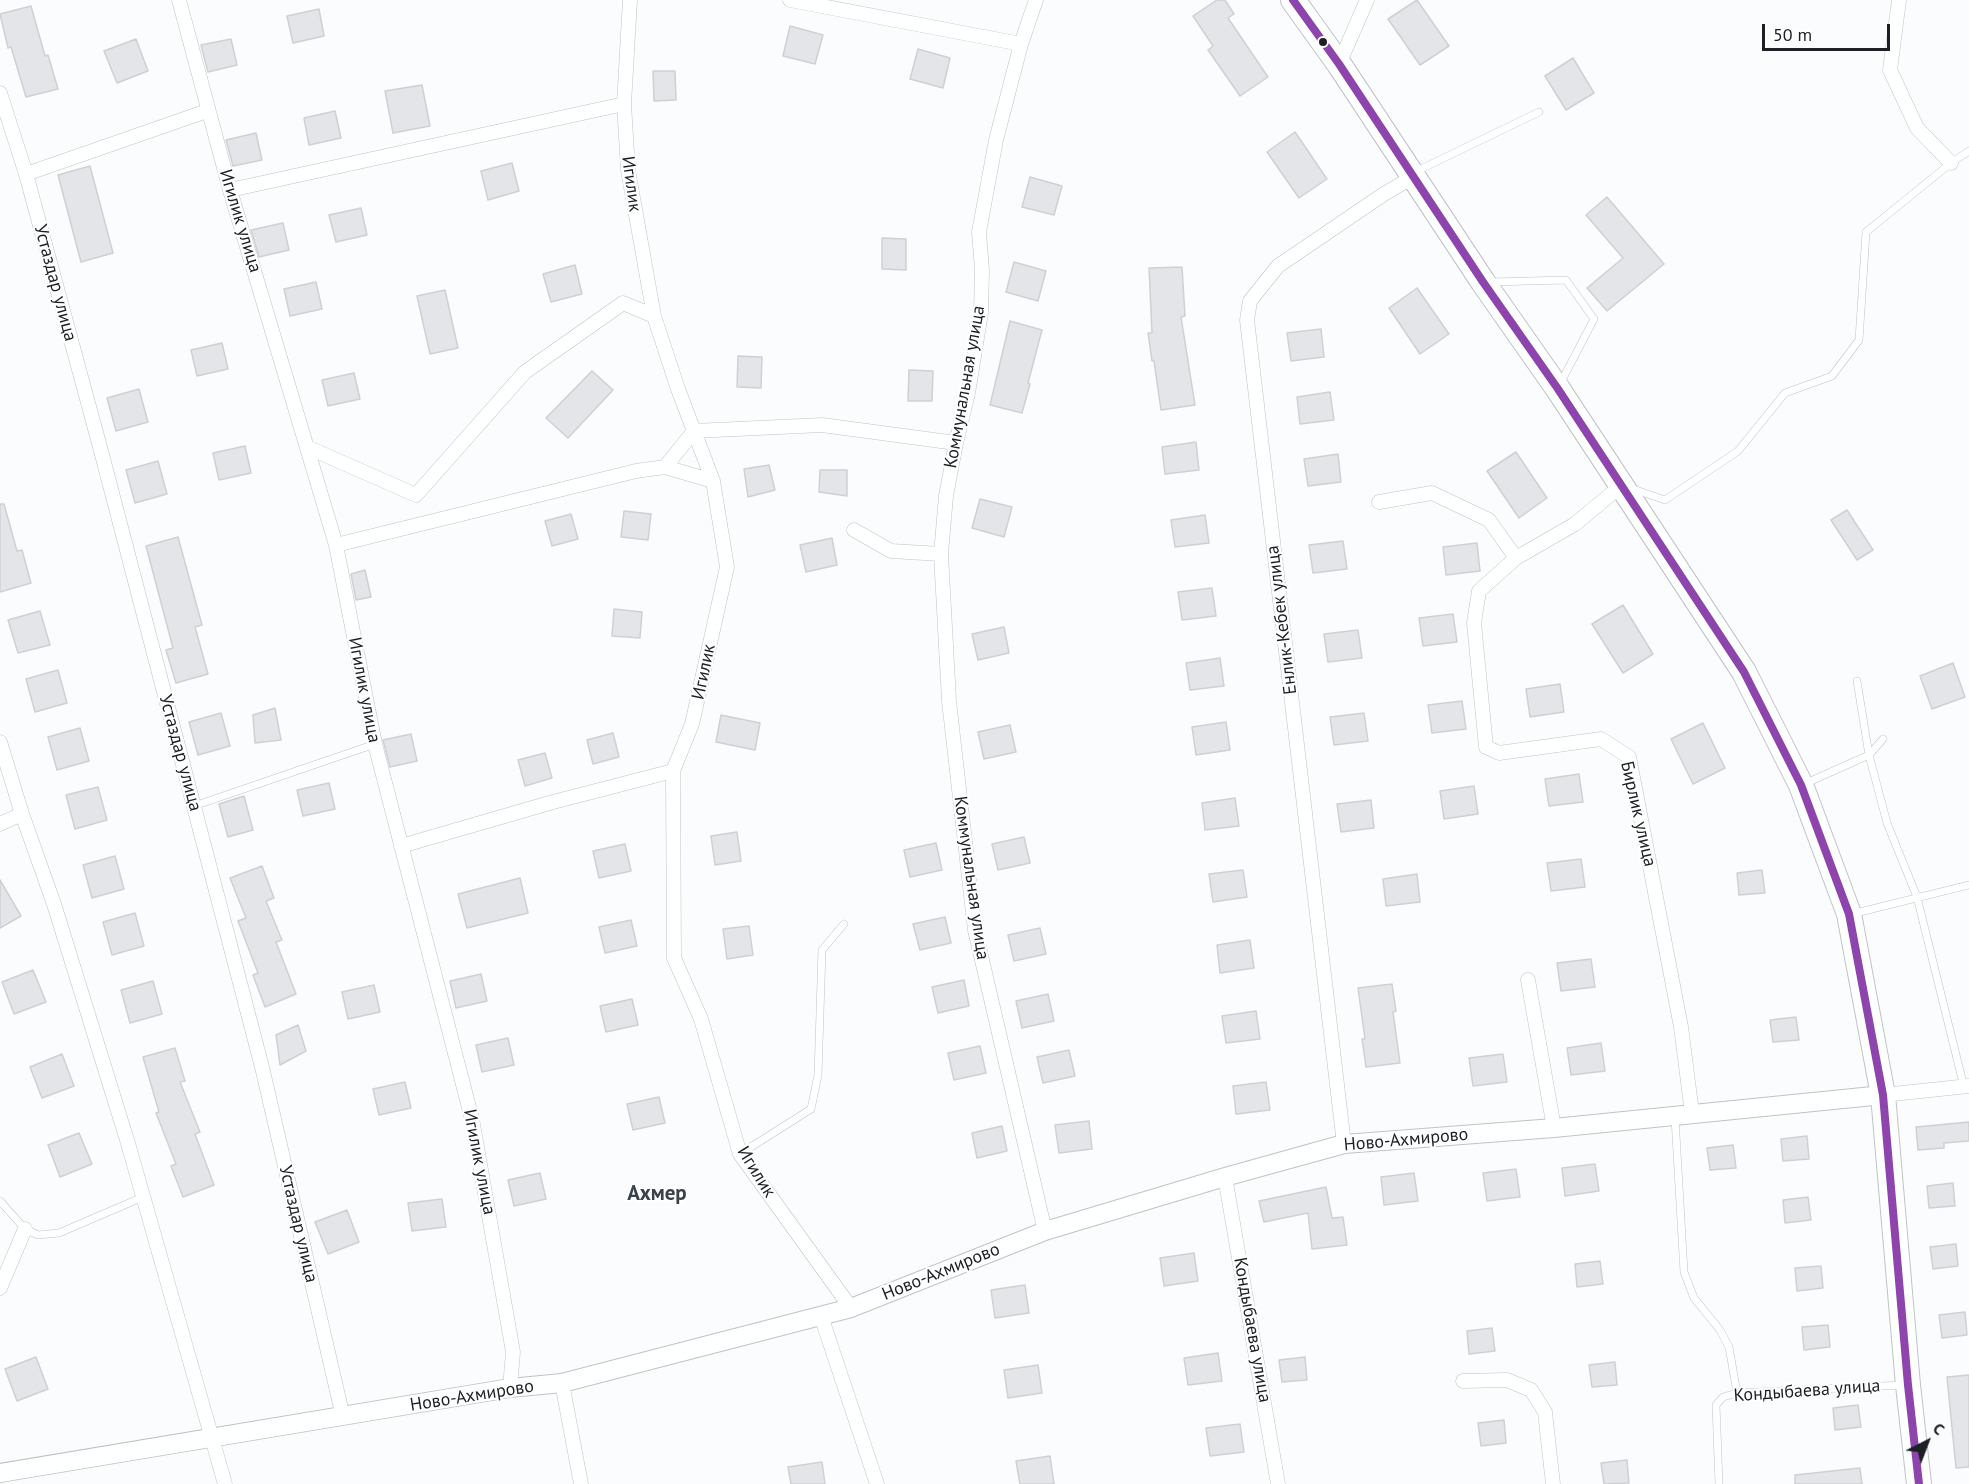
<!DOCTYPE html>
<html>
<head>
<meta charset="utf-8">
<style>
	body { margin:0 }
	#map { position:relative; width:1969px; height:1484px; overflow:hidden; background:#fbfcfd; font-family:"PT Sans",sans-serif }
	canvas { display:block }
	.north { position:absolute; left:1897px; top:1412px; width:60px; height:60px; -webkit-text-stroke:4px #fff; paint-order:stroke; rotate:42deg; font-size:16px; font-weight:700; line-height:24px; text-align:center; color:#1c2024 }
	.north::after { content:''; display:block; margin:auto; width:21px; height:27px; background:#1c2024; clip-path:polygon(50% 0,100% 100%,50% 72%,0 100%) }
	.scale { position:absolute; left:1762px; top:24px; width:128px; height:27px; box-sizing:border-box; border:3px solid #1c2024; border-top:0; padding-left:8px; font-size:18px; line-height:21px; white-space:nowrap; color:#1c2024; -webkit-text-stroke:4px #fff; paint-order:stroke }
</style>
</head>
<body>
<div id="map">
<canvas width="1969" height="1484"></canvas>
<div class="north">С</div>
<div class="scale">50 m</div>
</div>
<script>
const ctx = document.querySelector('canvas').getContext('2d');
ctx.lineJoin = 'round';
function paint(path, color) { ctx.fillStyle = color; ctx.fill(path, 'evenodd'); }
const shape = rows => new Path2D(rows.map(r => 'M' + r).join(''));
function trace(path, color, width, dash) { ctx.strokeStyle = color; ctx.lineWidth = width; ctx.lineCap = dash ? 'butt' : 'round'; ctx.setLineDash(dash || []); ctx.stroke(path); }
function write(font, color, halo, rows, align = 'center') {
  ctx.font = font + ' "PT Sans",sans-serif'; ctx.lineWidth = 4.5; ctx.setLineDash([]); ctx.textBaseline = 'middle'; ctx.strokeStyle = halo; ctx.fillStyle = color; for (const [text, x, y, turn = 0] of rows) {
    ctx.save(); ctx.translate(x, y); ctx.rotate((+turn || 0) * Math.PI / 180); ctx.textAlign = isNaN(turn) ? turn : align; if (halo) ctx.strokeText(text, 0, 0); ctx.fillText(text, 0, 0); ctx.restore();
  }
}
const building = shape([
	[1217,0,1225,0,1234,14,1228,18,1268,77,1240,96,1208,50,1213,46,1193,16,1217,0],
	[1417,0,1449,46,1420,65,1388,19,1417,0],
	[31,6,45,56,48,55,58,89,26,97,11,47,8,48,0,14,31,6],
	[319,9,324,36,293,43,287,16,319,9],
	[790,26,823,35,815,64,783,56,790,26],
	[136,39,148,71,117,83,104,51,136,39],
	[231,39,237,65,208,72,201,45,231,39],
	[918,49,950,58,943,88,910,79,918,49],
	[1573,58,1594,93,1566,110,1545,76,1573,58],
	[653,71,675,71,676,100,654,101,653,71],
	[422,85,430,126,393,133,385,91,422,85],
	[335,111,341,138,309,145,304,118,335,111],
	[1295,132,1327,179,1299,198,1267,152,1295,132],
	[256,133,262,160,233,166,226,140,256,133],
	[512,163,519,191,488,200,481,171,512,163],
	[90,166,113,253,81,262,58,175,90,166],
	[1030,177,1062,186,1054,215,1022,207,1030,177],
	[1607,197,1664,264,1607,311,1587,288,1623,258,1586,215,1607,197],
	[361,208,367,235,336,242,329,215,361,208],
	[283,223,289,250,259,257,251,230,283,223],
	[882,238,906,239,906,270,882,269,882,238],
	[1014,262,1046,271,1038,301,1006,292,1014,262],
	[575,265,582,294,551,302,543,274,575,265],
	[1182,267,1185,316,1181,317,1195,405,1161,410,1154,361,1152,361,1148,333,1152,333,1149,268,1182,267],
	[316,282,322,309,290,316,284,289,316,282],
	[1417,288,1449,334,1420,354,1389,308,1417,288],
	[445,290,458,348,430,354,417,296,445,290],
	[1010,321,1042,330,1028,383,1030,384,1022,413,990,405,1010,321],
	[1321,329,1324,357,1291,361,1287,333,1321,329],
	[222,343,228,369,197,376,191,350,222,343],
	[738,356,762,357,761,388,737,387,738,356],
	[909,370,933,371,932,401,908,401,909,370],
	[592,371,613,390,568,438,546,418,592,371],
	[354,373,360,399,328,406,322,380,354,373],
	[139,389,148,422,116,431,107,398,139,389],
	[1330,392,1334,420,1300,424,1297,397,1330,392],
	[1196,442,1199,470,1165,474,1162,447,1196,442],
	[245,446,251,473,219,480,213,453,245,446],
	[1516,452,1547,498,1519,518,1487,471,1516,452],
	[1338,454,1341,482,1308,486,1304,459,1338,454],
	[158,461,167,494,135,503,126,470,158,461],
	[769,465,775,490,748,497,744,469,769,465],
	[820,470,847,470,847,496,819,492,820,470],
	[980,499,1012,507,1004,537,972,528,980,499],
	[0,504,4,504,17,551,22,550,31,583,0,592,0,504],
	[1847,510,1873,550,1857,560,1831,520,1847,510],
	[624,511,651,514,648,540,621,537,624,511],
	[571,514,578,539,552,546,545,521,571,514],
	[1205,515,1209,543,1175,547,1171,520,1205,515],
	[178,537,202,625,195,627,208,674,176,683,166,650,173,648,146,546,178,537],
	[832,538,837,565,806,572,800,545,832,538],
	[1343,541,1347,569,1313,573,1309,545,1343,541],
	[1477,543,1480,571,1446,575,1443,547,1477,543],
	[365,570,371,597,356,600,351,574,365,570],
	[1212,588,1216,616,1182,620,1178,592,1212,588],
	[1623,605,1653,654,1623,673,1592,624,1623,605],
	[614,609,642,612,640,638,612,636,614,609],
	[40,611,50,645,18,653,8,620,40,611],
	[1453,614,1457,642,1423,646,1419,618,1453,614],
	[1004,627,1009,653,978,660,972,634,1004,627],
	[1358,630,1362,658,1328,662,1324,634,1358,630],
	[1220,658,1224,686,1190,690,1186,663,1220,658],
	[1953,663,1965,697,1932,709,1920,676,1953,663],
	[58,670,67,703,35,712,26,679,58,670],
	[1560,684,1564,712,1530,717,1526,689,1560,684],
	[1462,701,1466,729,1432,733,1428,705,1462,701],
	[275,708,281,740,255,743,253,715,275,708],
	[221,713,230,746,198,755,189,722,221,713],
	[1364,713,1368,741,1334,745,1330,717,1364,713],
	[721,715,760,723,755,750,716,742,721,715],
	[1226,722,1230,750,1196,755,1192,727,1226,722],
	[1703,723,1725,768,1693,784,1671,739,1703,723],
	[1010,725,1016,752,984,759,978,732,1010,725],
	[80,728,89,761,57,770,48,737,80,728],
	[613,733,619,757,593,764,587,740,613,733],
	[411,734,417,761,390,767,383,740,411,734],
	[545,753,552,778,525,786,518,760,545,753],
	[1579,774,1583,802,1549,806,1545,779,1579,774],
	[329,783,335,809,303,816,297,790,329,783],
	[1474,786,1478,814,1444,819,1440,791,1474,786],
	[98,787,107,820,75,829,66,795,98,787],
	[244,796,253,830,228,837,219,804,244,796],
	[1235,798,1239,826,1205,830,1202,803,1235,798],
	[1371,800,1374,828,1341,832,1337,804,1371,800],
	[737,832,741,861,715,865,711,836,737,832],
	[1024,837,1030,863,998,870,992,844,1024,837],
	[936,843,942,870,910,877,904,850,936,843],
	[625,844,631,871,599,878,593,851,625,844],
	[115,856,124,889,92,898,83,865,115,856],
	[1581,859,1585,887,1551,891,1547,863,1581,859],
	[262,866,274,898,266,901,282,940,276,942,296,994,265,1007,253,975,258,973,238,921,246,918,230,878,262,866],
	[1243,870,1247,897,1213,902,1209,874,1243,870],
	[1762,870,1765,893,1739,895,1737,873,1762,870],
	[1417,874,1420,902,1386,906,1383,879,1417,874],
	[520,878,528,913,467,928,458,894,520,878],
	[0,880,21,916,0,928,0,880],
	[135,913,144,946,112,955,103,922,135,913],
	[945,917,951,943,920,950,913,924,945,917],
	[631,920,637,946,605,953,599,927,631,920],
	[749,926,753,955,727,959,723,929,749,926],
	[1040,928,1046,954,1014,961,1008,935,1040,928],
	[1250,940,1254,968,1220,973,1217,945,1250,940],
	[1591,959,1595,987,1561,991,1557,963,1591,959],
	[33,970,46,1002,14,1014,2,982,33,970],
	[481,974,487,1001,456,1008,450,981,481,974],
	[964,980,969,1006,938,1013,932,987,964,980],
	[153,981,162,1014,130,1023,121,990,153,981],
	[1392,984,1396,1011,1393,1012,1400,1063,1366,1067,1362,1039,1365,1039,1358,988,1392,984],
	[374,985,380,1012,348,1019,342,992,374,985],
	[1048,994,1054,1021,1022,1028,1016,1001,1048,994],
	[632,999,638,1025,606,1032,600,1006,632,999],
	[1256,1011,1260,1039,1226,1043,1222,1016,1256,1011],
	[1796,1017,1799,1040,1773,1042,1770,1020,1796,1017],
	[298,1025,306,1051,280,1065,276,1035,298,1025],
	[508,1038,514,1065,482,1072,476,1045,508,1038],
	[1601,1043,1605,1071,1571,1075,1567,1048,1601,1043],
	[980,1046,986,1073,954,1080,948,1053,980,1046],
	[175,1048,185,1081,180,1082,200,1132,195,1134,214,1185,183,1197,171,1166,176,1164,156,1113,159,1112,143,1057,175,1048],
	[1069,1050,1075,1076,1043,1083,1037,1057,1069,1050],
	[62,1054,74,1086,42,1098,30,1067,62,1054],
	[1503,1054,1507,1082,1473,1086,1469,1058,1503,1054],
	[405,1082,411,1108,379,1115,373,1089,405,1082],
	[1266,1082,1270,1110,1236,1114,1233,1086,1266,1082],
	[659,1097,665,1123,633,1130,627,1104,659,1097],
	[1089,1121,1092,1149,1059,1153,1055,1125,1089,1121],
	[1969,1122,1969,1141,1944,1143,1944,1148,1918,1150,1916,1127,1969,1122],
	[1002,1126,1007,1151,977,1158,972,1133,1002,1126],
	[79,1133,92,1164,60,1177,48,1145,79,1133],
	[1807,1136,1809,1159,1783,1161,1781,1139,1807,1136],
	[1733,1145,1736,1168,1710,1170,1707,1148,1733,1145],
	[1595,1164,1599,1191,1565,1196,1562,1168,1595,1164],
	[1516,1169,1520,1197,1487,1201,1483,1173,1516,1169],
	[540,1173,546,1199,514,1206,508,1180,540,1173],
	[1414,1173,1418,1201,1384,1205,1381,1177,1414,1173],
	[1953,1183,1955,1206,1929,1208,1927,1186,1953,1183],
	[1326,1187,1332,1218,1343,1217,1347,1245,1312,1249,1308,1213,1264,1222,1259,1201,1326,1187],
	[1808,1197,1811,1220,1785,1223,1783,1200,1808,1197],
	[442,1199,446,1227,412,1231,408,1203,442,1199],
	[347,1210,359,1242,328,1254,315,1222,347,1210],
	[1956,1244,1958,1266,1933,1269,1930,1247,1956,1244],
	[1194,1253,1198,1281,1164,1286,1160,1258,1194,1253],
	[1600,1261,1603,1284,1577,1287,1575,1264,1600,1261],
	[1821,1266,1823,1288,1797,1291,1795,1268,1821,1266],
	[1025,1285,1029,1313,995,1318,991,1290,1025,1285],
	[1965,1312,1967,1335,1942,1338,1939,1315,1965,1312],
	[1828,1325,1830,1347,1804,1350,1802,1327,1828,1325],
	[1492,1328,1495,1351,1469,1354,1467,1331,1492,1328],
	[1218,1353,1222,1381,1188,1385,1184,1358,1218,1353],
	[36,1357,48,1389,17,1401,5,1369,36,1357],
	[1305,1357,1307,1380,1282,1382,1279,1360,1305,1357],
	[1615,1362,1617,1385,1592,1387,1589,1365,1615,1362],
	[1038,1365,1042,1393,1008,1398,1004,1370,1038,1365],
	[1969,1375,1969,1467,1956,1468,1947,1377,1969,1375],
	[1858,1405,1861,1427,1835,1430,1833,1408,1858,1405],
	[1504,1420,1506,1443,1481,1446,1478,1423,1504,1420],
	[1240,1424,1244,1452,1210,1456,1206,1428,1240,1424],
	[1050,1456,1054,1484,1020,1484,1016,1461,1050,1456],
	[1627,1460,1629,1483,1604,1484,1601,1463,1627,1460],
	[822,1462,825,1484,791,1484,788,1467,822,1462],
	[1860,1468,1862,1484,1795,1484,1795,1475,1860,1468]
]);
const lane = shape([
	[1416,174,1421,169,1539,112],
	[1491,282,1566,280,1594,319,1560,384],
	[1633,489,1665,500,1738,451,1785,393,1832,376,1859,340,1866,232,1951,163,1969,151],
	[1857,681,1869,755,1887,823,1917,897,1964,1087],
	[1804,784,1869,755,1883,739],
	[194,806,375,744],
	[1852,914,1969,885],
	[1675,1118,1684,1272,1694,1298,1720,1330,1729,1347,1737,1393],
	[740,1154,811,1109,818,1075,822,950,844,924],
	[0,1201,25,1229,38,1235,59,1233,143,1197],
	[1719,1484,1716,1405,1723,1397,1737,1393,1903,1385]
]);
const street = shape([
	[179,0,230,190,336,545,375,744,472,1119,513,1352,510,1388],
	[630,0,624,104,628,170,654,316,678,389,713,481,727,567,692,724,673,771,674,958,701,1019,740,1154,851,1308],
	[790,0,1021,44],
	[1036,0,1021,44,996,140,979,232,982,270,981,313,968,393,956,443,946,496,941,554,949,701,975,930,1045,1231],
	[1899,0,1890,70,1917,128,1951,163],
	[1339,64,1367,0],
	[0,93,26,174,100,447,262,1067,343,1417],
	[26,174,207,111],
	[230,190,624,104],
	[307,447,416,495,525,372,623,303,654,316],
	[665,467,694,431,822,425,956,443],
	[1622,485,1575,524,1516,558,1479,591,1474,623,1486,747,1499,753,1601,739,1629,757,1681,1027,1692,1113],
	[1379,502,1432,493,1489,520,1516,558],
	[854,530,891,551,941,554],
	[336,545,636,471,665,467,713,481],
	[0,742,22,814,54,904,127,1140,225,1484],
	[0,824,22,814],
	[401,846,553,802,673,771],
	[1528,980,1554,1128],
	[1883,1095,1969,1086],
	[1344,1144,1247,320,1250,301,1278,266,1384,194,1413,177],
	[1225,1177,1278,1484],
	[0,1288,25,1229],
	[821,1316,877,1484],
	[1463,1381,1507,1380,1531,1390,1545,1412,1553,1484],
	[562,1383,581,1484]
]);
const secondary = shape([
	[0,1473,510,1388,562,1383,851,1308,1045,1231,1225,1177,1344,1144,1554,1128,1883,1095]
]);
const highway = shape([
	[1293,0,1339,64,1483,282,1558,389,1744,672,1801,785,1849,914,1883,1095,1908,1385,1919,1484]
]);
const bus1 = shape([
	[1293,0,1339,64,1483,282,1558,389,1744,672,1801,785,1849,914,1883,1095,1908,1385,1919,1484]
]);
const markers = [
	[1323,42,5,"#1c2024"]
];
const streetNames = [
	["Игилик",631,184,82],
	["Игилик улица",240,221,73],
	["Устаздар улица",55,283,75],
	["Коммунальная улица",965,387,-80],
	["Енлик-Кебек улица",1282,620,-97],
	["Игилик",704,672,-78],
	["Игилик улица",364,690,79],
	["Устаздар улица",180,753,75],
	["Бирлик улица",1638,814,77],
	["Коммунальная улица",971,878,82],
	["Ново-Ахмирово",1406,1140,-5],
	["Игилик улица",479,1162,79],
	["Игилик",756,1172,58],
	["Устаздар улица",298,1224,77],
	["Ново-Ахмирово",941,1272,-22],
	["Кондыбаева улица",1252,1330,80],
	["Кондыбаева улица",1807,1391,-4],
	["Ново-Ахмирово",472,1396,-9]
];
const quarterNames = [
	["Ахмер",657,1194]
];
paint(building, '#e3e5e8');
trace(building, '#ced1d4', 1.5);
trace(lane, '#c0c3c6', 8);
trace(street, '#c0c3c6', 15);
trace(secondary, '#c0c3c6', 20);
trace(highway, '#c0c3c6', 26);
trace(lane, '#feffff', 7);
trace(street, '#feffff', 14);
trace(secondary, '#feffff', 18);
trace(highway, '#feffff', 24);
trace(bus1, '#8e44ad', 8);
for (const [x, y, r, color] of markers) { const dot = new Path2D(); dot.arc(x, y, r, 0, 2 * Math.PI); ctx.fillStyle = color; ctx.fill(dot); trace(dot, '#fff', 2); }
write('18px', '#1c2024', '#fff', streetNames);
write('bold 21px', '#38424c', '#fff', quarterNames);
</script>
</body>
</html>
